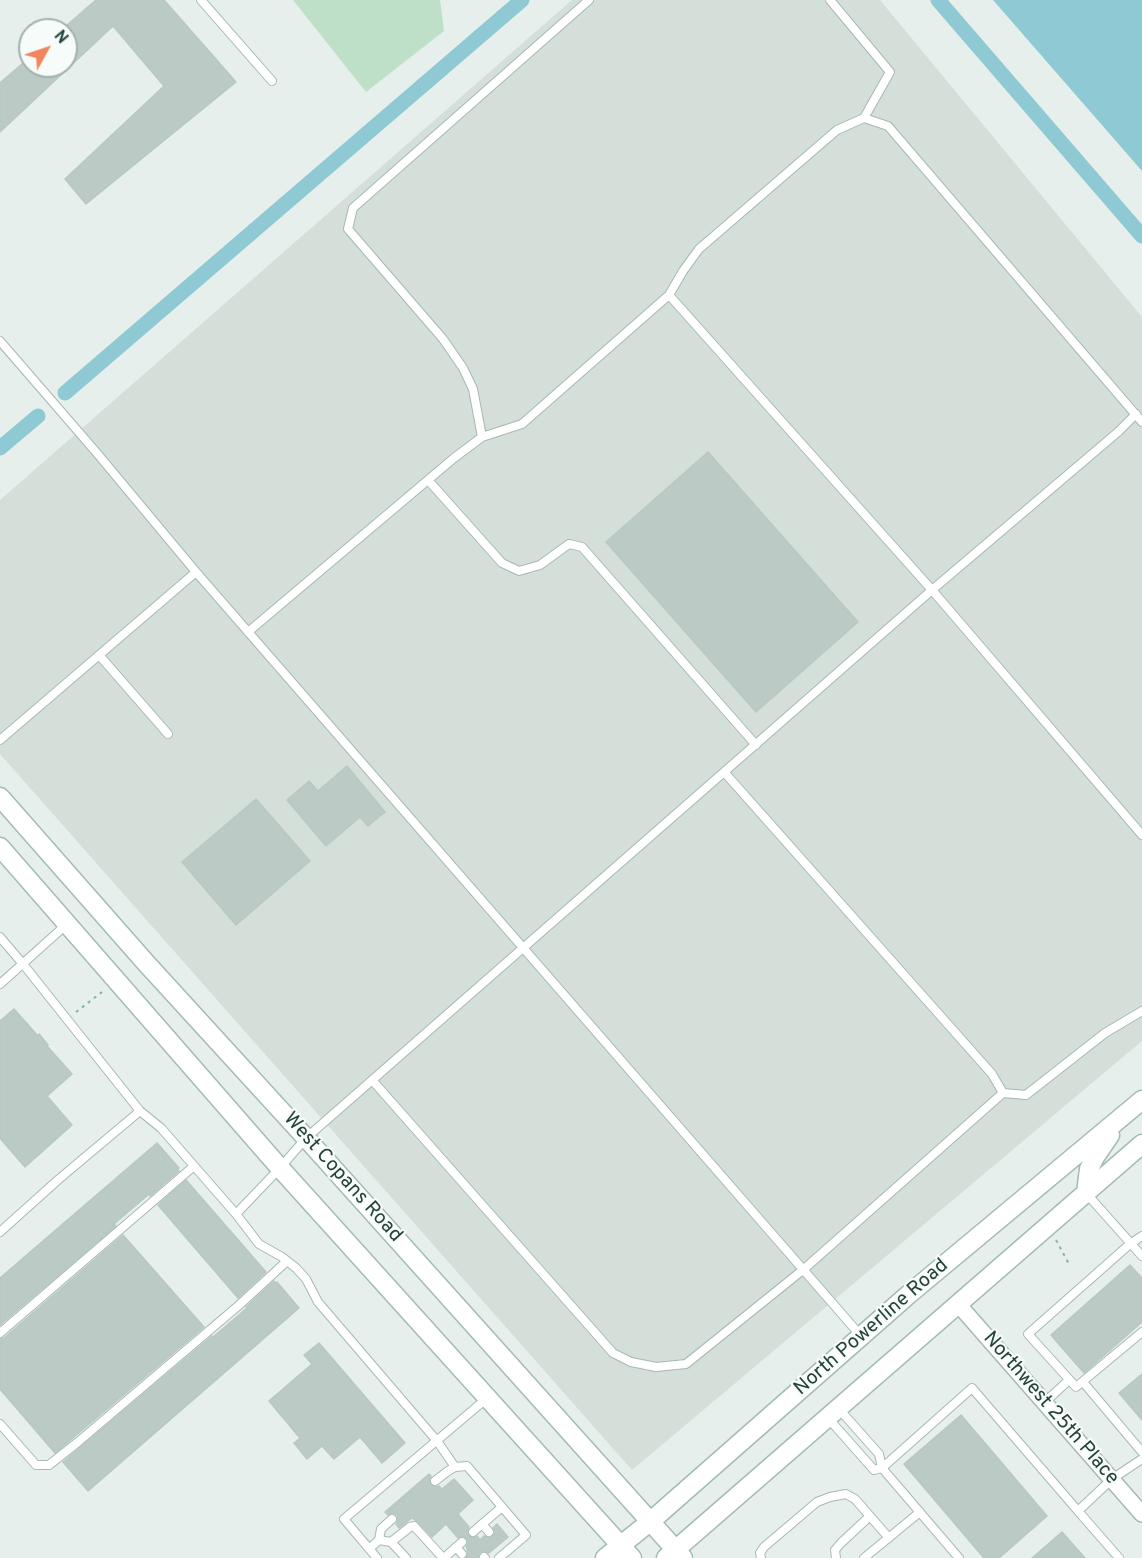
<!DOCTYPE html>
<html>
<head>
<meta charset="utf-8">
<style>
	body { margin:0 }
	#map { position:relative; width:1142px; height:1558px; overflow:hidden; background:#e6efeb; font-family:Overpass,sans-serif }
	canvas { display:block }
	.north { position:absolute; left:18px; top:18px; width:60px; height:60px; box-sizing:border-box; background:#f7fbf9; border:2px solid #a3b1ad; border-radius:50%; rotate:50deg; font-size:16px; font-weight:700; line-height:24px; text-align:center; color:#24423a }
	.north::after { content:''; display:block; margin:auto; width:21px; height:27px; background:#f4845f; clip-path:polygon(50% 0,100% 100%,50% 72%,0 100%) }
</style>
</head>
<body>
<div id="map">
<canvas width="1142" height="1558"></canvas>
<div class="north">N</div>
</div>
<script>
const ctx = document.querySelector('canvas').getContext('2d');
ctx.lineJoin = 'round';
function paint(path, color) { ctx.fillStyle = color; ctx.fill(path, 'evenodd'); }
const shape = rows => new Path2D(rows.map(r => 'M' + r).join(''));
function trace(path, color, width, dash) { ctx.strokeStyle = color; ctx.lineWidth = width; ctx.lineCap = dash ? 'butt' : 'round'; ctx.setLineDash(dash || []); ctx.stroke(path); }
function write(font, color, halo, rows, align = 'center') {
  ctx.font = font + ' Overpass,sans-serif'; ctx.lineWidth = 4.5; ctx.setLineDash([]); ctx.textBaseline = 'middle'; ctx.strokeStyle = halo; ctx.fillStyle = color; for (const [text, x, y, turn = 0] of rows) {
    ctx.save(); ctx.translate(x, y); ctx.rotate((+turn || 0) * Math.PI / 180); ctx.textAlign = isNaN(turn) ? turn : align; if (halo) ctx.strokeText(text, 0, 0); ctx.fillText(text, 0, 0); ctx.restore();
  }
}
const built = shape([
	[572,0,880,0,1142,317,1142,1041,632,1470,0,754,0,500]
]);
const green = shape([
	[293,0,440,0,444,31,366,92]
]);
const water = shape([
	[993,0,1142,0,1142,171]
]);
const canal = shape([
	[938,0,1142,236],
	[65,393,522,0],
	[0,448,38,416]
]);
const building = shape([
	[96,0,164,0,236,82,86,204,65,179,164,86,113,26,0,132,0,83,30,57,30,66,66,66,66,26,96,0],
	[708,452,858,622,756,712,606,542,708,452],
	[347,766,385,812,368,826,360,817,326,846,287,800,309,781,318,791,347,766],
	[256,799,310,861,236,925,182,862,256,799],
	[14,1009,38,1036,39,1034,48,1045,47,1046,72,1074,47,1096,72,1125,25,1167,0,1138,0,1021,14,1009],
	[157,1143,179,1168,177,1170,179,1171,150,1196,149,1194,114,1224,116,1226,0,1325,0,1278,157,1143],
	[186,1180,266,1272,238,1298,158,1205,186,1180],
	[123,1235,204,1327,55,1453,0,1389,0,1339,4,1338,123,1235],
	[1130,1265,1142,1278,1142,1322,1084,1373,1051,1335,1130,1265],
	[274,1281,275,1283,277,1282,299,1308,88,1491,63,1462,212,1336,213,1337,247,1308,246,1307,274,1281],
	[319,1343,405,1443,382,1463,360,1437,334,1459,322,1446,307,1459,294,1443,300,1438,269,1401,312,1364,304,1355,319,1343],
	[1142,1374,1142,1420,1119,1393,1142,1374],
	[961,1415,1047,1516,999,1558,984,1558,904,1464,961,1415],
	[429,1474,431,1476,429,1481,431,1485,435,1487,439,1486,442,1489,454,1479,473,1500,458,1514,469,1527,467,1533,469,1536,474,1538,477,1536,480,1540,484,1536,491,1538,495,1533,493,1528,497,1524,508,1537,489,1553,483,1551,479,1553,478,1558,466,1558,468,1553,467,1550,468,1549,466,1547,468,1543,467,1539,463,1536,458,1538,446,1524,432,1537,418,1522,412,1518,399,1528,396,1524,398,1520,397,1515,393,1513,388,1515,385,1512,429,1474],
	[1062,1532,1085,1558,1032,1558,1062,1532]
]);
const path = shape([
	[76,1012,102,992],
	[1056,1240,1070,1266]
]);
const service = shape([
	[201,0,272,81],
	[864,118,888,126,1142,422],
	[669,295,932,590,1142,835],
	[0,341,96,452,196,572,861,1336],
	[482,437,473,389,463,368,443,339,348,229,353,208,589,0],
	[428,480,502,563,519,571,540,565,569,544,582,547,756,745],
	[248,632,454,458,482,437,522,424,669,295,683,271,699,249,837,130,864,118,890,72,830,0],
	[99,655,168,734],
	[0,740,196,572],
	[725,773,992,1074,1003,1093],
	[0,937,23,964,140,1111,161,1128,236,1214,280,1168,306,1138,932,590,1118,432,1136,414],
	[0,984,67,924],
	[372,1080,613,1353,631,1362,656,1367,686,1364,804,1269,1003,1093,1026,1095,1105,1033,1142,1011],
	[1086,1193,1142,1256],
	[236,1214,259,1244,282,1257,296,1268,306,1279,318,1302,437,1441,455,1467,467,1466,526,1535,499,1558],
	[0,1232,59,1179,140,1111],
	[1142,1236,1130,1244,1028,1334,1076,1387,1142,1332],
	[0,1333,194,1166],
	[1083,1382,1142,1452],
	[1045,1402,1069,1380],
	[839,1409,879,1454,882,1468,959,1558],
	[828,1418,874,1470,882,1468,972,1388,1078,1511,1112,1479,1142,1459],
	[0,1424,36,1465,49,1465,78,1442,238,1306,287,1261],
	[435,1481,448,1471,455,1467],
	[1078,1511,1119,1558],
	[482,1524,489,1532],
	[473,1532,502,1507],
	[379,1540,391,1542,410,1527,414,1526,443,1558],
	[391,1542,406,1558],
	[456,1547,462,1554],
	[370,1548,379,1540,381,1529,392,1519],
	[484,1557,485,1558],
	[377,1558,344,1519,486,1399],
	[444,1558,462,1542],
	[761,1558,760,1553,764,1547,817,1502,830,1497,846,1494,855,1499,889,1538],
	[836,1558,835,1550,841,1543,870,1516],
	[864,1558,920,1512]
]);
const minor = shape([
	[958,1304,1142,1514]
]);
const secondary = shape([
	[0,797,146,963,306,1138,683,1558],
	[0,847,280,1168,632,1558],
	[1086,1193,1089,1169,1095,1157,1110,1135],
	[605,1558,651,1521,908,1295,1142,1100],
	[666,1558,1142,1144]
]);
const streetNames = [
	["West Copans Road",342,1178,48],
	["North Powerline Road",872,1328,-41],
	["Northwest 25th Place",1050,1409,49]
];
paint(built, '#d4dfda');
paint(green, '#bfe0c8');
paint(water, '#8ec9d4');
trace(canal, '#8ec9d4', 15);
paint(building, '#bbcac4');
trace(building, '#b8c9c2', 1.5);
trace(service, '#a8b8b2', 10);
trace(minor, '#a8b8b2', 18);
trace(secondary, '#a4bbb3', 21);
trace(path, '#86b3a5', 2, [3, 4.5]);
trace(service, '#fff', 8);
trace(minor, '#fff', 15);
trace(secondary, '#fff', 18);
write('20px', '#24423a', '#f7fbf9', streetNames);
</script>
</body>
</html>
